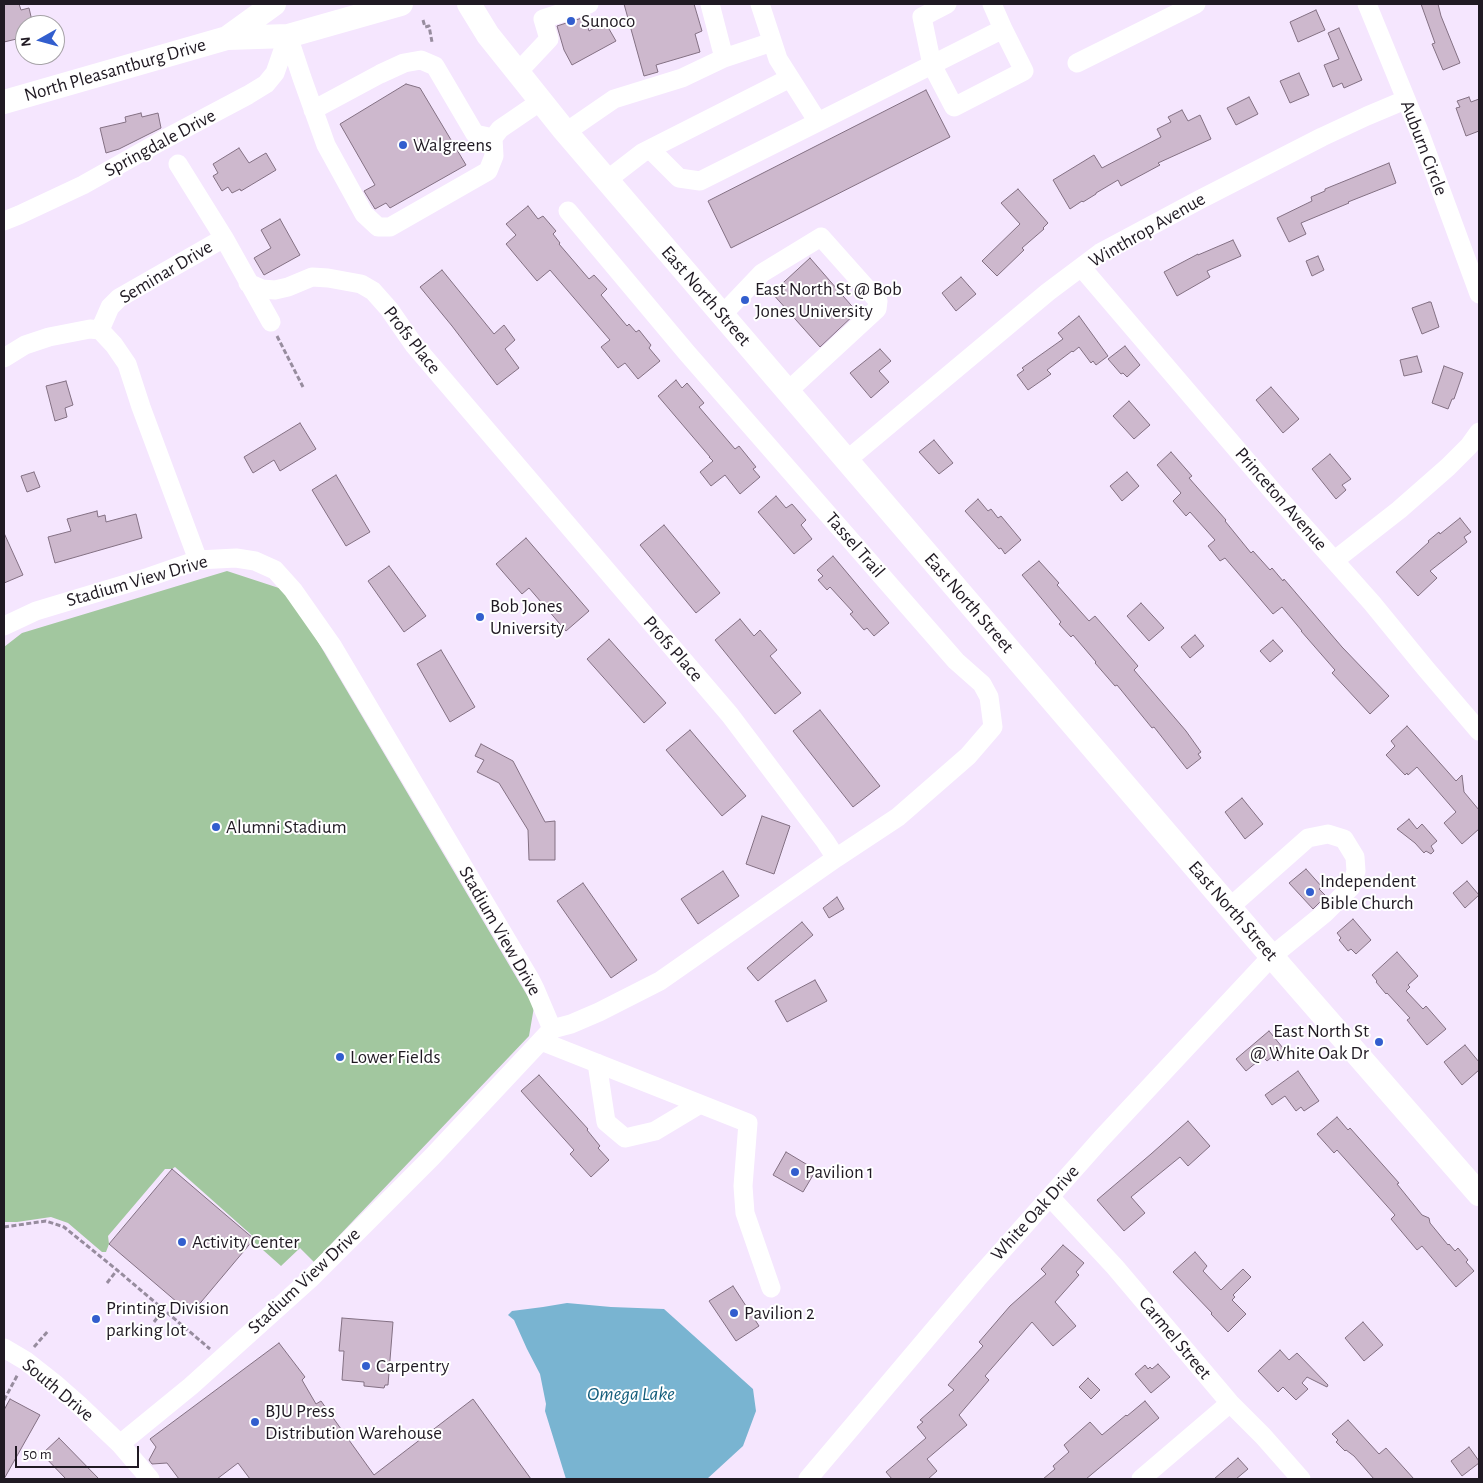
<!DOCTYPE html>
<html>
<head>
<meta charset="utf-8">
<style>
	body { margin:0 }
	#map { position:relative; width:1483px; height:1483px; overflow:hidden; background:#f5e6fe; font-family:"Alegreya Sans",sans-serif }
	canvas { display:block }
	.frame { position:absolute; inset:0; border:5px solid #201a23; pointer-events:none }
	.north { position:absolute; left:15px; top:15px; width:50px; height:50px; box-sizing:border-box; background:#fff; border:1px solid #a6a3a7; border-radius:50%; rotate:263deg; font-size:14px; font-weight:700; line-height:20px; text-align:center; color:#201a23 }
	.north::after { content:''; display:block; margin:auto; width:18px; height:22px; background:#325ece; clip-path:polygon(50% 0,100% 100%,50% 72%,0 100%) }
	.scale { position:absolute; left:15px; top:1446px; width:124px; height:22px; box-sizing:border-box; border:2px solid #201a23; border-top:0; padding-left:6px; font-size:15px; line-height:18px; white-space:nowrap; color:#201a23; -webkit-text-stroke:4px #fff; paint-order:stroke }
</style>
</head>
<body>
<div id="map">
<canvas width="1483" height="1483"></canvas>
<div class="frame"></div>
<div class="north">N</div>
<div class="scale">50 m</div>
</div>
<script>
const ctx = document.querySelector('canvas').getContext('2d');
ctx.lineJoin = 'round';
function paint(path, color) { ctx.fillStyle = color; ctx.fill(path, 'evenodd'); }
const shape = rows => new Path2D(rows.map(r => 'M' + r).join(''));
function trace(path, color, width, dash) { ctx.strokeStyle = color; ctx.lineWidth = width; ctx.lineCap = dash ? 'butt' : 'round'; ctx.setLineDash(dash || []); ctx.stroke(path); }
function write(font, color, halo, rows, align = 'center') {
  ctx.font = font + ' "Alegreya Sans",sans-serif'; ctx.lineWidth = 4; ctx.setLineDash([]); ctx.textBaseline = 'middle'; ctx.strokeStyle = halo; ctx.fillStyle = color; for (const [text, x, y, turn = 0] of rows) {
    ctx.save(); ctx.translate(x, y); ctx.rotate((+turn || 0) * Math.PI / 180); ctx.textAlign = isNaN(turn) ? turn : align; if (halo) ctx.strokeText(text, 0, 0); ctx.fillText(text, 0, 0); ctx.restore();
  }
}
const green = shape([
	[227,571,288,591,534,1007,529,1036,314,1262,300,1248,281,1266,254,1242,256,1239,175,1167,172,1169,165,1169,108,1236,109,1244,106,1252,102,1252,68,1223,51,1217,17,1222,4,1222,4,647,22,633]
]);
const water = shape([
	[567,1303,611,1307,664,1309,753,1389,756,1411,743,1446,707,1479,566,1479,545,1411,546,1404,540,1374,527,1349,514,1320,508,1315,512,1311,543,1307]
]);
const building = shape([
	[4,4,19,4,21,10,29,8,33,25,25,25,25,37,4,42,4,4],
	[624,4,694,4,702,31,695,34,700,52,656,65,658,72,644,76,624,4],
	[1421,4,1438,4,1441,16,1460,63,1443,70,1432,44,1435,43,1421,4],
	[1316,10,1325,30,1298,42,1290,22,1316,10],
	[585,17,589,31,605,22,616,41,572,65,564,50,557,26,585,17],
	[1339,28,1362,80,1344,88,1342,83,1333,87,1324,65,1339,59,1328,33,1339,28],
	[1299,73,1309,95,1290,103,1280,81,1299,73],
	[406,84,420,88,466,165,390,208,386,203,375,209,364,191,375,185,340,124,406,84],
	[926,90,950,137,731,248,708,201,926,90],
	[1249,97,1258,114,1236,125,1227,108,1249,97],
	[1469,97,1471,102,1479,99,1479,131,1466,136,1456,108,1460,107,1457,101,1469,97],
	[1182,110,1188,121,1200,115,1211,139,1158,163,1160,165,1121,186,1118,180,1096,193,1096,194,1083,202,1082,201,1070,209,1053,180,1094,155,1102,168,1161,137,1157,129,1171,122,1168,117,1182,110],
	[141,113,142,117,158,113,161,128,119,149,106,153,100,128,126,122,125,117,141,113],
	[239,148,249,163,266,153,276,170,241,191,240,189,232,193,228,187,222,191,213,176,218,173,213,164,239,148],
	[1389,163,1396,183,1348,202,1349,203,1301,223,1306,234,1289,242,1277,218,1312,201,1311,197,1325,191,1325,189,1389,163],
	[1018,189,1048,223,1043,228,1044,229,1022,248,1024,250,997,276,982,261,1020,224,1001,203,1018,189],
	[528,206,538,219,543,216,556,231,553,234,560,243,559,244,589,279,594,275,607,289,601,295,627,326,629,324,636,332,639,330,651,345,649,348,660,361,638,379,625,363,618,368,601,347,610,340,550,270,537,281,506,244,516,235,506,224,528,206],
	[280,219,300,255,264,275,254,258,271,248,261,230,280,219],
	[1233,240,1241,256,1207,271,1210,277,1177,296,1164,272,1198,254,1198,255,1233,240],
	[1318,256,1324,270,1312,276,1306,261,1318,256],
	[810,258,857,312,820,347,772,293,810,258],
	[442,270,494,334,504,325,515,340,505,349,519,368,497,385,452,326,420,287,442,270],
	[961,277,976,294,956,311,942,293,961,277],
	[1429,302,1431,302,1439,327,1422,334,1412,308,1429,302],
	[1079,316,1108,356,1096,365,1093,361,1091,363,1079,347,1073,352,1072,351,1047,370,1051,374,1028,390,1017,375,1024,370,1022,368,1063,339,1058,333,1079,316],
	[1125,346,1140,365,1127,377,1123,373,1121,374,1108,359,1125,346],
	[880,349,891,361,879,371,889,382,871,398,850,373,880,349],
	[1417,356,1422,372,1404,376,1400,360,1417,356],
	[1444,366,1463,373,1454,399,1452,399,1448,409,1432,403,1444,366],
	[676,380,682,388,687,383,704,403,699,407,735,449,739,446,756,467,753,469,760,477,740,494,725,475,711,486,700,472,713,461,709,457,710,457,658,396,676,380],
	[66,381,73,405,65,408,67,417,55,421,46,386,66,381],
	[1271,387,1299,419,1283,433,1256,400,1271,387],
	[1129,401,1150,425,1134,439,1113,416,1129,401],
	[300,423,316,449,280,471,274,460,253,473,244,457,300,423],
	[934,440,953,463,939,474,919,452,934,440],
	[1171,452,1192,476,1189,478,1226,520,1225,521,1251,553,1253,551,1270,570,1272,568,1283,581,1284,579,1342,647,1389,696,1370,714,1332,673,1335,670,1301,631,1302,631,1282,607,1273,614,1225,558,1220,561,1208,546,1215,540,1190,512,1186,516,1173,501,1181,493,1157,465,1171,452],
	[1330,454,1351,479,1342,485,1346,490,1336,499,1312,469,1330,454],
	[34,472,40,487,27,492,21,476,34,472],
	[1127,472,1139,486,1122,501,1110,486,1127,472],
	[336,475,370,532,346,546,312,490,336,475],
	[776,496,786,508,792,504,806,520,801,525,812,539,794,554,758,512,776,496],
	[978,499,988,511,991,509,998,518,1001,516,1021,540,1005,554,1001,548,999,549,965,511,978,499],
	[97,511,98,517,105,515,106,522,136,514,142,538,55,563,48,537,71,531,67,519,97,511],
	[1460,518,1471,532,1464,537,1467,542,1430,571,1437,578,1418,596,1396,572,1429,542,1428,541,1439,532,1440,534,1460,518],
	[664,525,720,593,696,613,640,545,664,525],
	[4,533,23,575,4,583,4,533],
	[526,538,589,611,566,631,529,588,522,594,496,564,526,538],
	[833,556,889,623,874,636,867,628,864,630,850,614,853,612,830,587,827,590,818,580,823,576,817,570,833,556],
	[1039,561,1059,583,1057,585,1089,621,1095,616,1138,666,1134,670,1186,731,1201,752,1198,754,1201,758,1187,769,1154,727,1152,728,1117,685,1115,686,1095,663,1096,662,1073,635,1071,637,1059,624,1061,622,1022,575,1039,561],
	[389,566,426,616,404,632,368,581,389,566],
	[1141,603,1164,628,1149,641,1127,616,1141,603],
	[740,619,754,636,760,630,777,650,770,656,801,693,775,714,715,640,740,619],
	[1195,635,1204,646,1190,658,1181,647,1195,635],
	[609,639,666,703,644,723,587,659,609,639],
	[1273,640,1283,651,1270,662,1260,651,1273,640],
	[441,650,475,707,450,722,417,664,441,650],
	[820,710,880,786,853,807,793,731,820,710],
	[1407,726,1456,781,1462,775,1464,792,1479,810,1479,829,1462,844,1444,823,1456,812,1417,767,1408,775,1407,773,1405,775,1386,755,1395,746,1391,741,1407,726],
	[690,730,746,796,722,816,666,750,690,730],
	[481,744,513,761,545,822,555,821,555,860,529,860,528,830,499,783,477,772,484,760,475,756,481,744],
	[1242,798,1263,824,1245,839,1225,812,1242,798],
	[762,816,790,826,774,874,746,864,762,816],
	[1409,819,1417,829,1422,824,1437,841,1431,846,1434,851,1431,854,1426,851,1424,853,1415,843,1397,829,1409,819],
	[1306,869,1322,887,1319,889,1326,896,1313,909,1289,883,1306,869],
	[723,871,739,896,698,924,681,899,723,871],
	[1467,881,1479,895,1465,908,1453,893,1467,881],
	[583,883,637,960,611,978,557,901,583,883],
	[837,897,844,909,829,918,823,908,837,897],
	[1353,919,1371,940,1356,954,1351,949,1348,951,1339,940,1341,938,1337,933,1353,919],
	[802,922,813,935,758,981,747,968,802,922],
	[1397,952,1418,976,1408,985,1410,987,1406,991,1423,1009,1426,1006,1446,1029,1427,1045,1407,1020,1410,1018,1387,993,1386,994,1376,982,1377,981,1372,975,1397,952],
	[815,980,827,1001,787,1022,775,1001,815,980],
	[1269,1031,1287,1053,1278,1061,1273,1056,1267,1061,1263,1057,1246,1071,1236,1059,1269,1031],
	[1465,1045,1479,1062,1479,1070,1462,1085,1444,1062,1465,1045],
	[1298,1071,1319,1101,1304,1111,1301,1107,1296,1111,1285,1096,1272,1105,1265,1095,1298,1071],
	[539,1075,588,1129,587,1130,600,1146,598,1148,609,1160,591,1177,570,1154,574,1150,521,1091,539,1075],
	[1337,1117,1348,1130,1350,1128,1399,1183,1397,1184,1422,1215,1429,1218,1430,1223,1448,1245,1449,1244,1455,1251,1458,1248,1468,1260,1466,1262,1474,1271,1456,1287,1422,1246,1417,1250,1391,1219,1395,1215,1337,1150,1334,1153,1317,1134,1337,1117],
	[1188,1121,1210,1146,1188,1166,1180,1157,1131,1197,1145,1213,1124,1231,1097,1200,1151,1154,1188,1121],
	[786,1152,816,1170,803,1192,773,1175,786,1152],
	[172,1169,254,1239,191,1314,109,1244,172,1169],
	[1063,1245,1084,1263,1076,1272,1079,1275,1055,1302,1076,1326,1053,1346,1032,1322,985,1376,989,1380,959,1415,967,1425,927,1459,937,1471,928,1479,892,1479,886,1472,926,1438,917,1427,923,1422,920,1420,954,1390,948,1385,983,1346,979,1342,1010,1306,1046,1274,1041,1269,1063,1245],
	[1195,1252,1207,1266,1203,1271,1221,1290,1243,1269,1251,1277,1233,1295,1235,1297,1232,1300,1246,1314,1228,1332,1211,1314,1212,1313,1173,1272,1195,1252],
	[733,1286,759,1326,736,1341,709,1301,733,1286],
	[342,1318,393,1322,388,1385,385,1385,384,1388,364,1386,364,1382,342,1380,344,1351,339,1351,342,1318],
	[1363,1322,1383,1345,1364,1361,1345,1338,1363,1322],
	[279,1343,305,1377,302,1380,316,1404,321,1401,374,1475,473,1399,531,1479,250,1479,238,1463,217,1479,179,1479,167,1463,152,1464,149,1460,156,1447,150,1439,279,1343],
	[1280,1350,1289,1360,1297,1353,1328,1385,1327,1387,1307,1377,1302,1383,1308,1389,1296,1400,1283,1387,1278,1392,1258,1371,1280,1350],
	[1158,1364,1170,1377,1151,1393,1135,1374,1145,1365,1148,1369,1150,1367,1152,1369,1158,1364],
	[1088,1378,1100,1390,1091,1399,1079,1387,1088,1378],
	[10,1399,40,1415,4,1479,4,1410,10,1399],
	[1145,1401,1159,1418,1086,1479,1043,1479,1055,1469,1053,1466,1069,1452,1064,1445,1090,1422,1102,1435,1126,1415,1127,1416,1145,1401],
	[1348,1420,1379,1454,1386,1448,1414,1479,1374,1479,1354,1456,1346,1450,1345,1451,1336,1442,1338,1440,1332,1434,1348,1420],
	[59,1438,99,1479,66,1479,42,1454,59,1438],
	[1469,1447,1479,1461,1479,1463,1462,1476,1451,1461,1469,1447],
	[1238,1458,1248,1469,1236,1479,1214,1479,1238,1458]
]);
const path = shape([
	[423,20,425,27,429,26,432,42],
	[277,336,303,387],
	[4,1227,46,1221,64,1227,117,1270,210,1349],
	[107,1283,117,1270],
	[154,1322,164,1309],
	[34,1347,48,1331],
	[4,1400,18,1374]
]);
const minor = shape([
	[710,4,724,58],
	[947,4,922,17,932,65,954,107,1024,71,1003,29],
	[1367,4,1419,131,1479,294],
	[288,36,302,78,326,145,364,214,378,227,390,227,488,171,494,156,493,138,500,129,541,101],
	[1077,63,1196,4],
	[518,72,549,39,543,19,589,4],
	[313,110,380,74,404,63,421,60,435,66,475,134,493,138],
	[818,122,1003,29,992,4],
	[566,132,614,99,682,78,724,58,772,42],
	[650,149,679,178,700,181,818,122,778,59,760,4],
	[178,164,224,238,271,322],
	[607,180,642,153,790,78],
	[4,221,19,215,83,185,163,140,248,95,266,84,275,73,288,36],
	[1082,268,1275,494,1372,603,1426,669,1479,731],
	[248,283,262,289,275,290,288,287,312,277,328,278,361,284,373,291,389,309,414,345,730,715,825,841,836,858],
	[722,315,762,273,821,237,878,301,877,309,788,391],
	[4,358,25,345,49,337,90,329,100,330],
	[847,460,1048,292,1100,253,1199,200,1322,137,1367,116,1405,100],
	[198,560,141,407,127,364,114,345,100,330,110,307,119,298,224,238],
	[1335,560,1399,510,1448,467,1469,446,1479,432],
	[4,626,36,611,149,577,198,560,236,558,255,561,275,570,293,590,333,647,530,979,535,989,552,1029],
	[552,1029,571,1024,599,1012,660,981,836,858,898,817,968,756,993,727,989,697,982,684,956,661,687,353,568,211],
	[541,1041,748,1123,743,1186,745,1213,771,1288],
	[597,1063,606,1122,625,1138,655,1131,700,1104],
	[1050,1197,1115,1267,1230,1403,1263,1436,1301,1479],
	[4,1348,26,1361,54,1383,79,1405,120,1444,150,1479],
	[120,1444,191,1386,310,1279,432,1157,552,1029],
	[808,1479,977,1279,1101,1139,1272,956,1325,913,1351,887,1356,871,1355,857,1344,839,1328,834,1308,838,1230,907],
	[1141,1479,1230,1403]
]);
const major = shape([
	[469,4,488,35,564,130,1261,944,1479,1194],
	[227,38,274,4],
	[4,102,227,38,288,36,401,4]
]);
const markers = [
	[571,21,5,"#325ece"],
	[403,145,5,"#325ece"],
	[745,300,5,"#325ece"],
	[480,617,5,"#325ece"],
	[216,827,5,"#325ece"],
	[1310,892,5,"#325ece"],
	[1379,1042,5,"#325ece"],
	[340,1057,5,"#325ece"],
	[795,1172,5,"#325ece"],
	[182,1242,5,"#325ece"],
	[734,1313,5,"#325ece"],
	[96,1319,5,"#325ece"],
	[366,1366,5,"#325ece"],
	[255,1422,5,"#325ece"]
];
const poiNames = [
	["Sunoco",581,21],
	["Walgreens",413,145],
	["East North St @ Bob",755,289],
	["Jones University",755,311],
	["Bob Jones",490,606],
	["University",490,628],
	["Alumni Stadium",226,827],
	["Independent",1320,881],
	["Bible Church",1320,903],
	["East North St",1369,1031,"right"],
	["@ White Oak Dr",1369,1053,"right"],
	["Lower Fields",350,1057],
	["Pavilion 1",805,1172],
	["Activity Center",192,1242],
	["Printing Division",106,1308],
	["parking lot",106,1330],
	["Pavilion 2",744,1313],
	["Carpentry",376,1366],
	["BJU Press",265,1411],
	["Distribution Warehouse",265,1433]
];
const streetNames = [
	["North Pleasantburg Drive",115,70,-16],
	["Springdale Drive",160,143,-28],
	["Auburn Circle",1424,148,69],
	["Winthrop Avenue",1147,230,-30],
	["Seminar Drive",166,272,-31],
	["East North Street",706,296,49],
	["Profs Place",412,340,52],
	["Princeton Avenue",1281,499,49],
	["Tassel Trail",855,545,49],
	["Stadium View Drive",137,581,-16],
	["East North Street",969,603,49],
	["Profs Place",673,649,49],
	["East North Street",1233,911,49],
	["Stadium View Drive",500,931,60],
	["White Oak Drive",1035,1213,-48],
	["Stadium View Drive",304,1281,-43],
	["Carmel Street",1175,1338,50],
	["South Drive",58,1390,40]
];
const waterNames = [
	["Omega Lake",631,1394]
];
paint(green, '#a2c79f');
paint(water, '#79b4d1');
paint(building, '#cdb8cd');
trace(building, '#837083', 1);
trace(path, '#978c9e', 3, [5, 2.5]);
trace(minor, '#fff', 19);
trace(major, '#fff', 24);
for (const [x, y, r, color] of markers) { const dot = new Path2D(); dot.arc(x, y, r, 0, 2 * Math.PI); ctx.fillStyle = color; ctx.fill(dot); trace(dot, '#fff', 2); }
write('19px', '#201a23', '#fff', poiNames, 'left');
write('19px', '#201a23', '#fff', streetNames);
write('italic 20px', '#135d7b', '#fff', waterNames);
</script>
</body>
</html>
